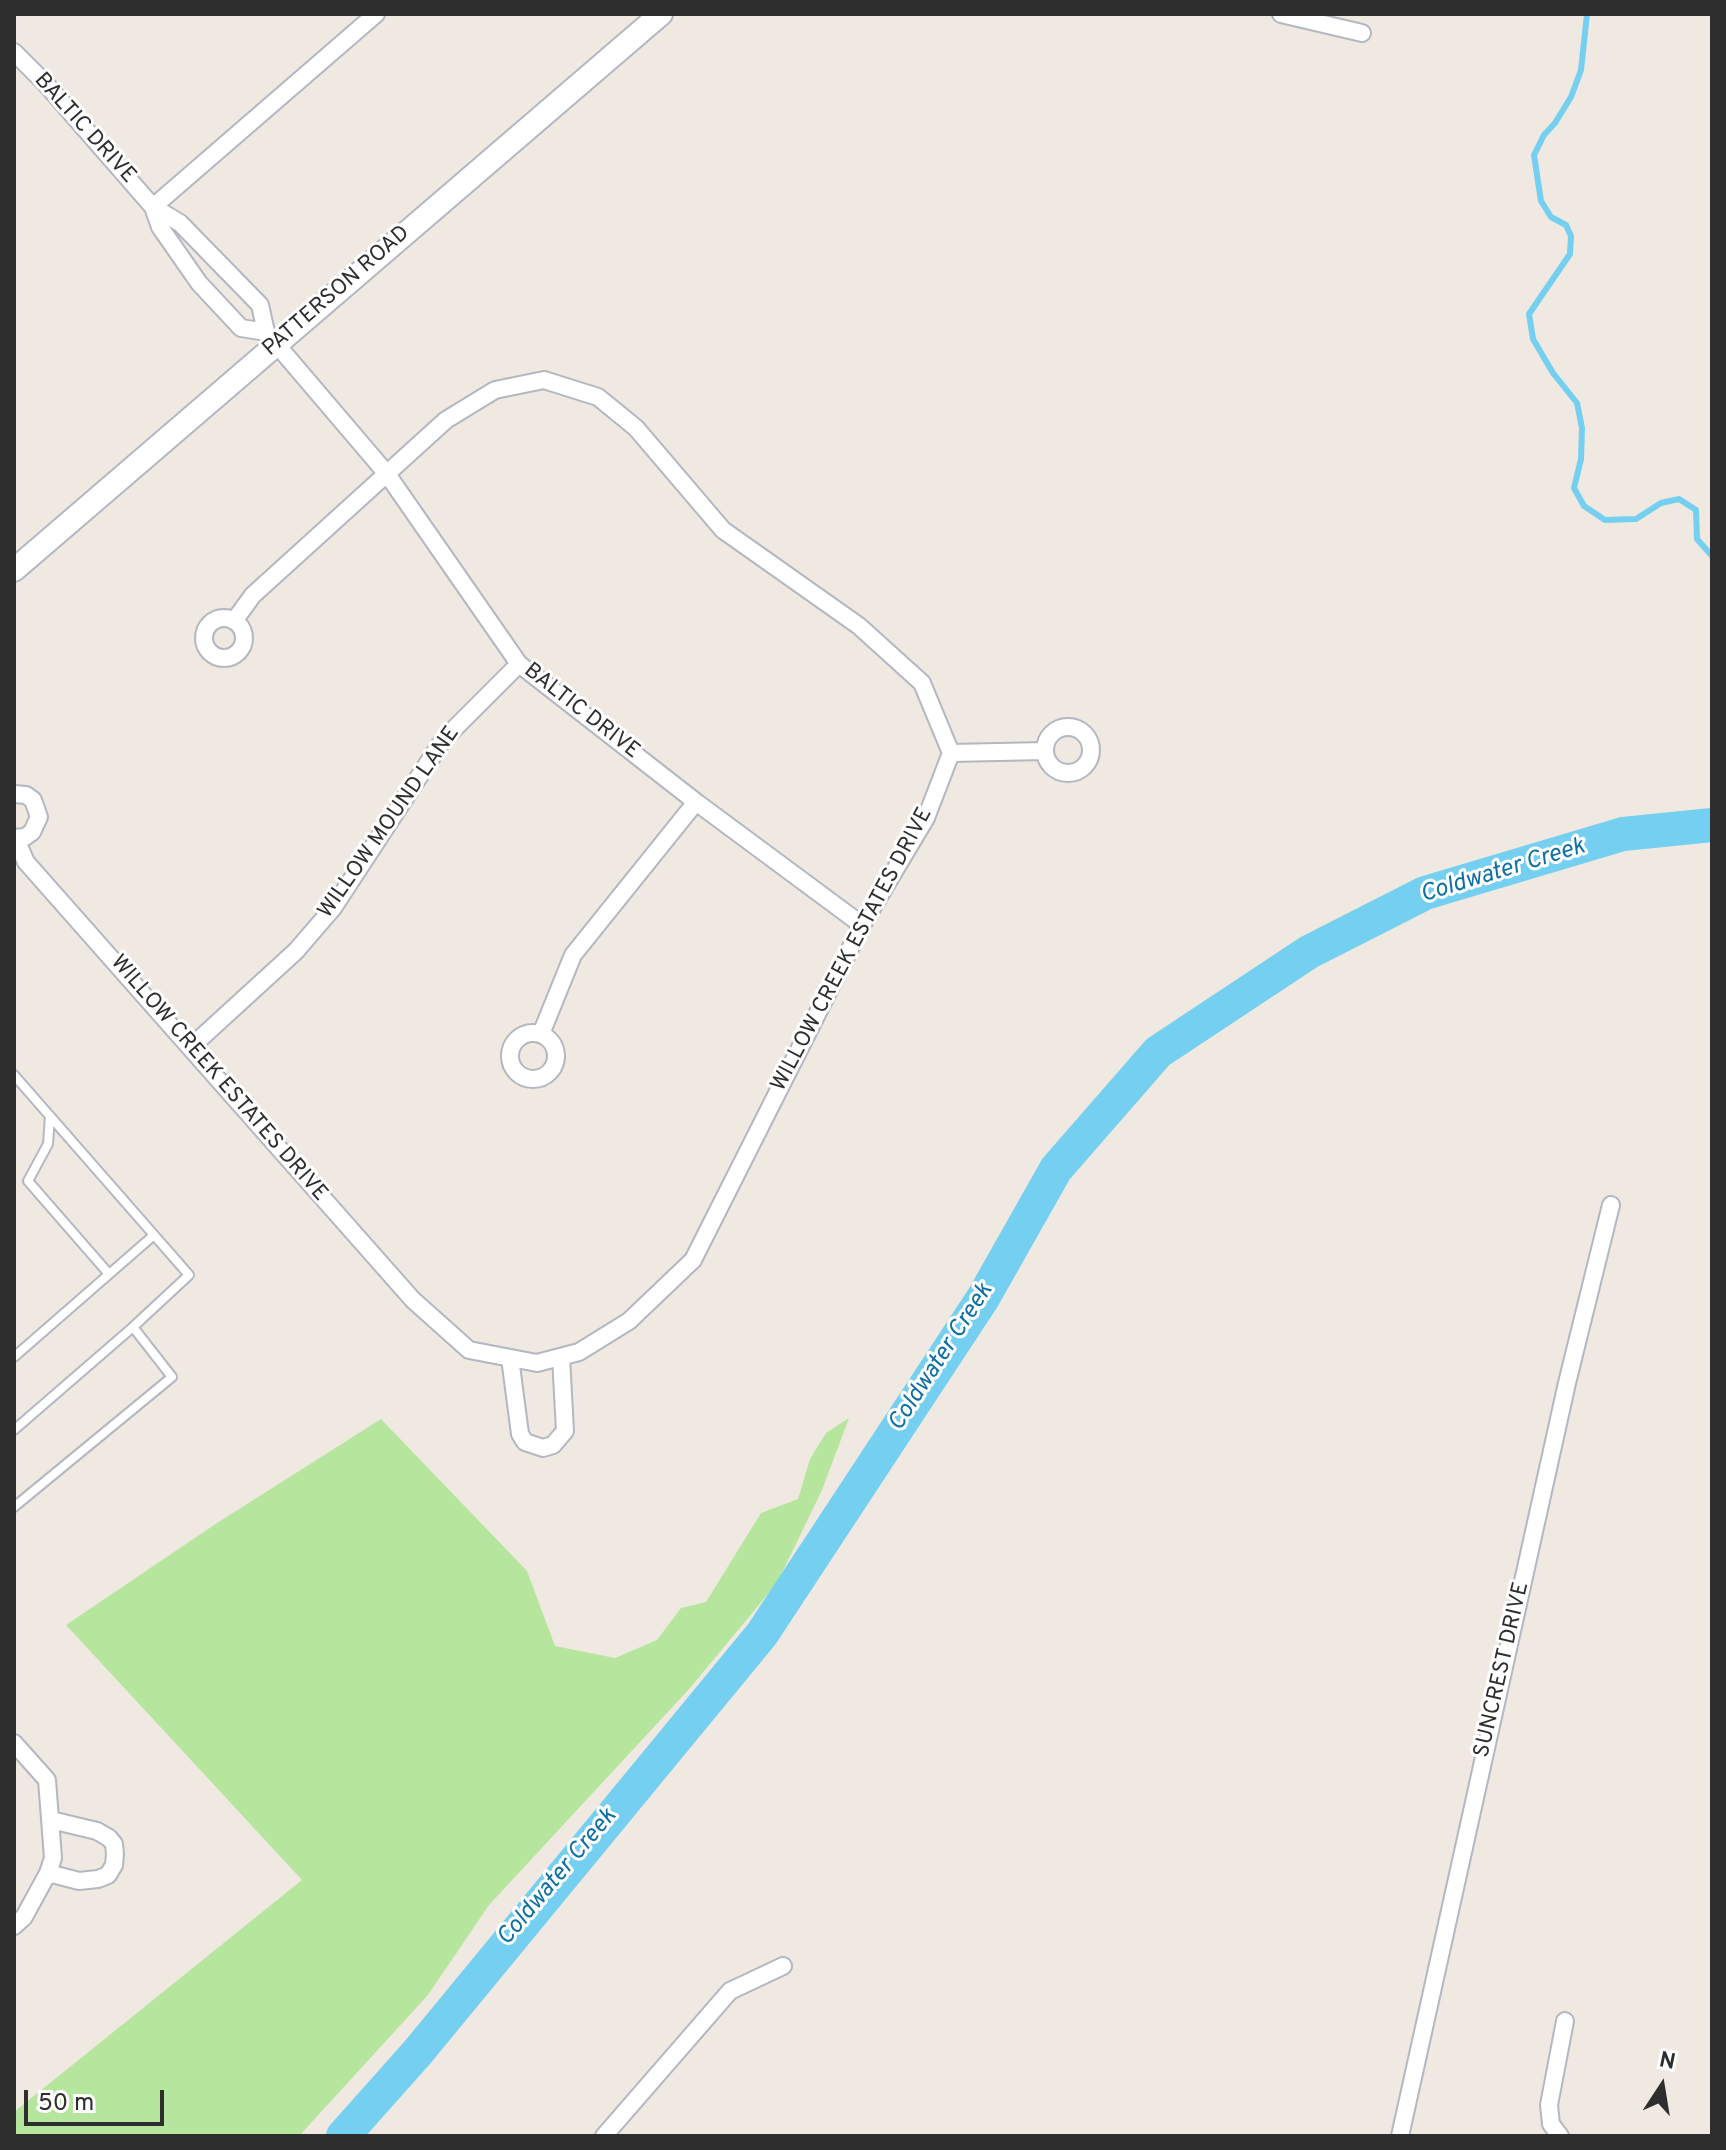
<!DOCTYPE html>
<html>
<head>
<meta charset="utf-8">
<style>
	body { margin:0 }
	#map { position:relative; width:1726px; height:2150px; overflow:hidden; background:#efe9e1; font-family:Overpass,sans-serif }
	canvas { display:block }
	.frame { position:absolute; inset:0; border:16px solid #2e2e2e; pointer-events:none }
	.north { position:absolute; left:1622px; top:2046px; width:80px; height:80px; -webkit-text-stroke:6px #fff; paint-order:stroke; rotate:12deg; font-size:22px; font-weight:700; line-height:32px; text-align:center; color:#2e2e2e }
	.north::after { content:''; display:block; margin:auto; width:28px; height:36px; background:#2e2e2e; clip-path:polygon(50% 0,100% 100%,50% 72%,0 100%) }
	.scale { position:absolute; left:24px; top:2090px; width:140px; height:36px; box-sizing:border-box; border:4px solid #2e2e2e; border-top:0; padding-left:10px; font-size:24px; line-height:28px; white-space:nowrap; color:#2e2e2e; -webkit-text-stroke:6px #fff; paint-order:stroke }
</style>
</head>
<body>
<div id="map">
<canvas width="1726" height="2150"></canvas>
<div class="frame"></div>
<div class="north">N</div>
<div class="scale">50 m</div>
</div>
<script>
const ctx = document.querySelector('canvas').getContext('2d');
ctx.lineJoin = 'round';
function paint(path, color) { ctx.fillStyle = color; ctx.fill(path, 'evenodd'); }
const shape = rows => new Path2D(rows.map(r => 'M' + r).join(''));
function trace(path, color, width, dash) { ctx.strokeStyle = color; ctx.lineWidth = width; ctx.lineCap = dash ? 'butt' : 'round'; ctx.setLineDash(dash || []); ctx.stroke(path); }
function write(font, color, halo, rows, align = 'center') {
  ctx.font = font + ' Overpass,sans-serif'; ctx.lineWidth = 6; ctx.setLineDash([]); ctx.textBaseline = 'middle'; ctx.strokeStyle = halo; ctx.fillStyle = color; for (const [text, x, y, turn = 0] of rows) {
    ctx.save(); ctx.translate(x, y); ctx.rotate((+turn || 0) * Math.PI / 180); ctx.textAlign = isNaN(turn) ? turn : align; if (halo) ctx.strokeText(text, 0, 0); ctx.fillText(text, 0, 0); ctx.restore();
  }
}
const green = shape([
	[849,1418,822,1490,777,1583,690,1688,489,1905,428,1995,299,2136,14,2136,14,2112,302,1880,66,1625,214,1525,381,1419,527,1571,555,1646,615,1658,657,1640,681,1608,706,1602,761,1513,798,1499,810,1459,826,1433]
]);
const stream = shape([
	[1587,14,1581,70,1571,97,1555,123,1544,135,1534,155,1541,201,1551,217,1566,225,1571,236,1570,254,1529,314,1533,339,1553,373,1577,403,1582,428,1581,459,1574,488,1584,506,1605,520,1636,519,1661,503,1679,499,1696,510,1697,539,1712,556]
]);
const river = shape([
	[343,2136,417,2053,762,1634,983,1298,1056,1169,1158,1052,1309,952,1425,893,1623,834,1712,825]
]);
const lane = shape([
	[14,1075,189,1275,133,1327,172,1377,14,1507],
	[50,1116,48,1144,28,1181,109,1274],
	[14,1357,154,1235],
	[14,1430,133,1327]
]);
const street = shape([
	[1281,14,1362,33],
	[14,52,45,83,153,207,180,223,260,305,266,332,387,474,519,664,696,802,862,925],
	[153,207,376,14],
	[153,207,160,227,199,283,241,328,266,332],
	'204 638a20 20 0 1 1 40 0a20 20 0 1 1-40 0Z',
	'1045 750a23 23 0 1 1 46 0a23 23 0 1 1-46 0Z',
	[951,753,1045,751],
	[14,794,26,795,33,800,39,817,32,832,25,837,14,838],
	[16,839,26,862,413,1300,469,1350,537,1363,579,1352,629,1321,693,1260,862,925,926,818,951,753,922,683,859,626,723,530,636,428,598,397,544,380,495,390,446,420,253,595,234,621],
	'510 1056a23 23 0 1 1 46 0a23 23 0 1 1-46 0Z',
	[541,1034,573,955,696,802],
	[191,1047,296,951,333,908,443,740,519,664],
	[510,1358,520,1434,525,1442,543,1448,553,1445,565,1431,561,1357],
	[14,1743,47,1780,53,1858,48,1873,24,1917,14,1926],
	[48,1873,79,1881,98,1879,108,1875,114,1865,115,1854,114,1844,109,1838,97,1831,51,1820],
	[604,2136,730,1991,783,1966],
	[1400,2136,1567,1383,1611,1205],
	[1560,2136,1551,2124,1549,2105,1565,2021]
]);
const secondary = shape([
	[14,570,661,14]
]);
const streetNames = [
	["BALTIC DRIVE",84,129,48],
	["PATTERSON ROAD",337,292,-41],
	["BALTIC DRIVE",581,712,38],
	["WILLOW MOUND LANE",390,823,-55],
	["WILLOW CREEK ESTATES DRIVE",853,950,-62],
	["WILLOW CREEK ESTATES DRIVE",218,1079,49],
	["SUNCREST DRIVE",1503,1670,-77]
];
const waterNames = [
	["Coldwater Creek",1503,872,-17],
	["Coldwater Creek",942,1358,-57],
	["Coldwater Creek",558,1878,-50]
];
paint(green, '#b6e59e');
trace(stream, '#75cff0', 6);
trace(river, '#75cff0', 34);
trace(lane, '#b4b7c1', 12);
trace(street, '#b4b7c1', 20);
trace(secondary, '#b4b7c1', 26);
trace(lane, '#fff', 8);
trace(street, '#fff', 16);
trace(secondary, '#fff', 22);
write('22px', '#2e2e2e', '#fff', streetNames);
write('italic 24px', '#0d6fa3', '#fff', waterNames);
</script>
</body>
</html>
